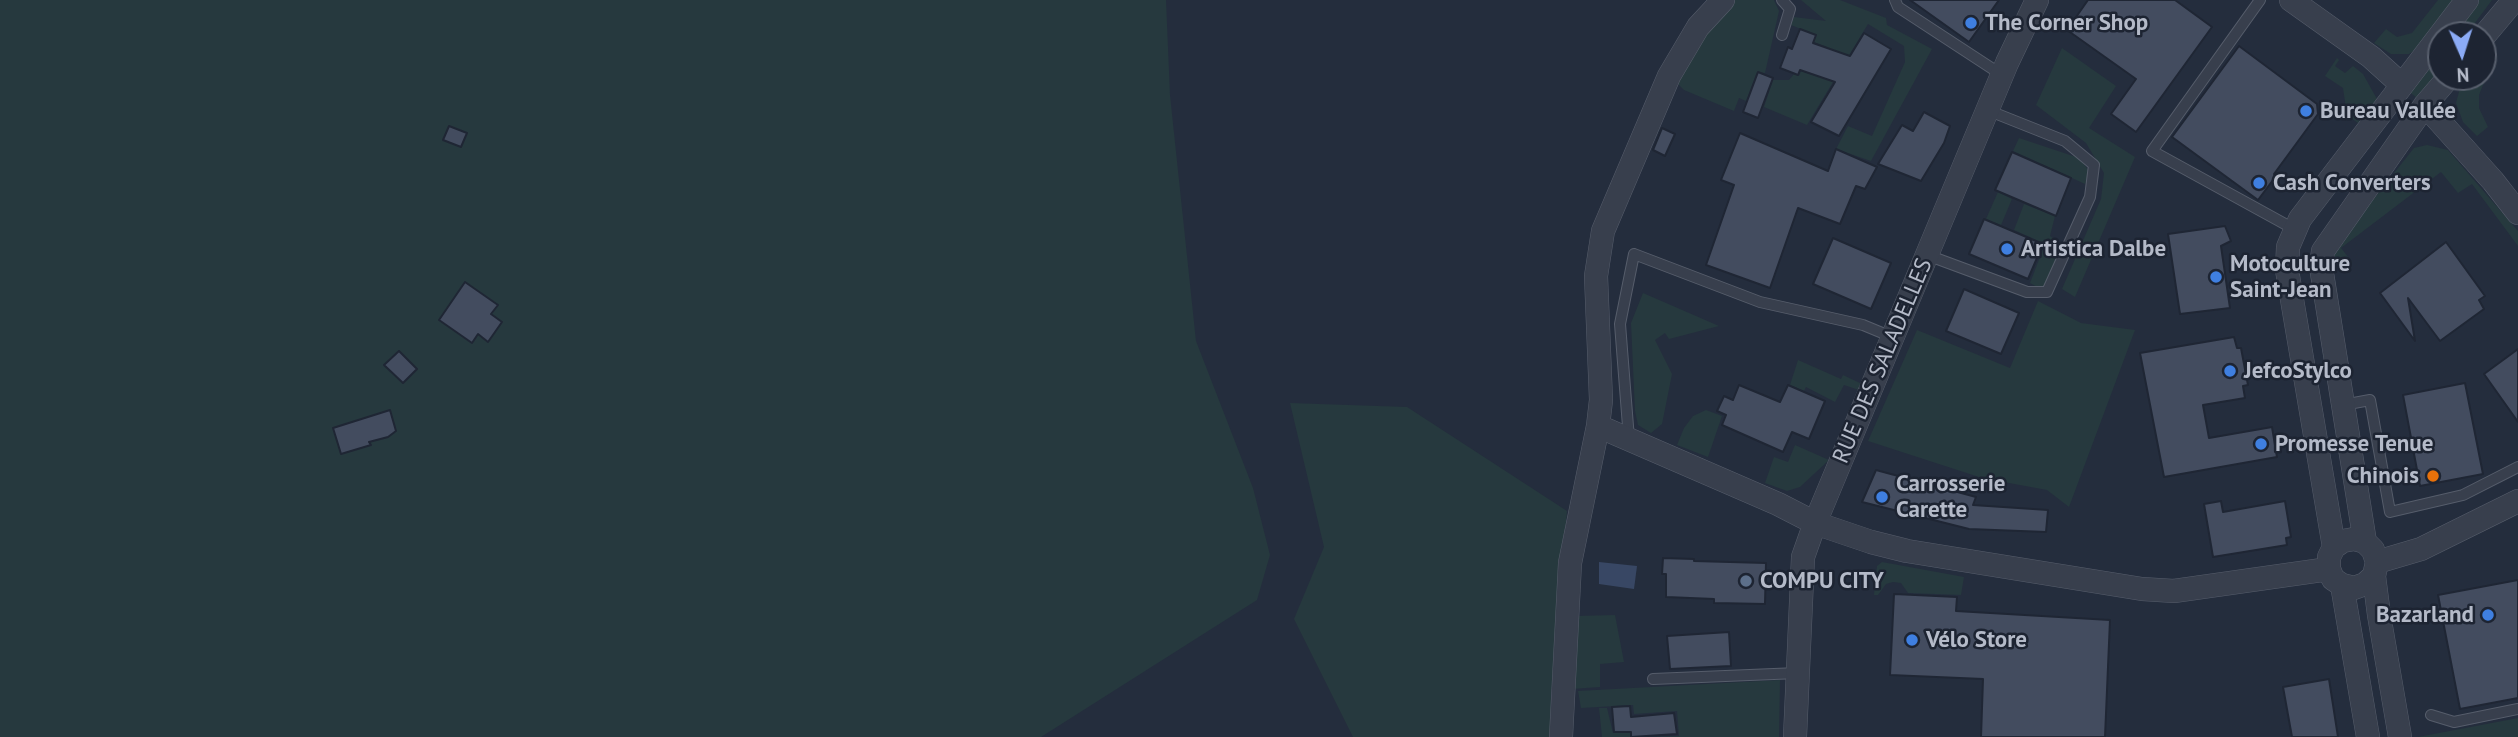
<!DOCTYPE html>
<html>
<head>
<meta charset="utf-8">
<style>
	body { margin:0 }
	#map { position:relative; width:2518px; height:737px; overflow:hidden; background:#242d3d; font-family:"PT Sans",sans-serif }
	canvas { display:block }
	.north { position:absolute; left:2427px; top:21px; width:70px; height:70px; box-sizing:border-box; background:#1d2432; border:2px solid #59606e; border-radius:50%; rotate:177deg; font-size:19px; font-weight:700; line-height:28px; text-align:center; color:#b4bac8 }
	.north::after { content:''; display:block; margin:auto; width:24px; height:32px; background:#8babf6; clip-path:polygon(50% 0,100% 100%,50% 72%,0 100%) }
</style>
</head>
<body>
<div id="map">
<canvas width="2518" height="737"></canvas>
<div class="north">N</div>
</div>
<script>
const ctx = document.querySelector('canvas').getContext('2d');
ctx.lineJoin = 'round';
function paint(path, color) { ctx.fillStyle = color; ctx.fill(path, 'evenodd'); }
const shape = rows => new Path2D(rows.map(r => 'M' + r).join(''));
function trace(path, color, width, dash) { ctx.strokeStyle = color; ctx.lineWidth = width; ctx.lineCap = dash ? 'butt' : 'round'; ctx.setLineDash(dash || []); ctx.stroke(path); }
function write(font, color, halo, rows, align = 'center') {
  ctx.font = font + ' "PT Sans",sans-serif'; ctx.lineWidth = 5; ctx.setLineDash([]); ctx.textBaseline = 'middle'; ctx.strokeStyle = halo; ctx.fillStyle = color; for (const [text, x, y, turn = 0] of rows) {
    ctx.save(); ctx.translate(x, y); ctx.rotate((+turn || 0) * Math.PI / 180); ctx.textAlign = isNaN(turn) ? turn : align; if (halo) ctx.strokeText(text, 0, 0); ctx.fillText(text, 0, 0); ctx.restore();
  }
}
const green = shape([
	[0,0,1166,0,1170,95,1196,341,1253,488,1270,555,1257,600,1041,737,0,737],
	[1735,0,1774,0,1779,11,1765,73,1757,72,1746,101,1739,98,1734,111,1684,90,1676,82,1706,33],
	[1801,0,1840,0,1886,18,1887,25,1932,49,1871,161,1836,149,1848,126,1872,136,1905,62,1904,46,1868,24,1807,125,1764,107,1773,80,1789,80,1794,74,1799,76,1801,71,1816,76,1826,51,1827,47,1814,42,1816,35,1791,25,1794,17,1826,21],
	[2438,0,2456,0,2421,46,2409,54,2391,54,2374,43,2386,29,2397,37,2412,33],
	[2477,0,2492,0,2466,35,2451,35],
	[2441,47,2441,68,2417,98,2407,90],
	[2062,48,2116,86,2089,128,2135,157,2075,297,2062,289,2101,199,2104,173,2086,143,2036,105],
	[2337,58,2339,60,2335,66,2345,73,2353,66,2363,74,2377,99,2371,111,2358,123,2347,115,2343,88,2325,76],
	[2469,77,2482,77,2485,80,2479,95,2479,108,2488,127,2477,136,2463,122,2456,103,2460,88],
	[2019,138,2079,158,2090,172,2085,184,2013,151],
	[2427,145,2448,150,2518,231,2518,246,2472,184,2458,193,2441,172,2341,248,2352,262,2351,265,2332,267,2337,245,2414,148],
	[1998,192,2012,199,2001,225,1986,219],
	[2024,204,2055,216,2050,236,2062,244,2043,290,2030,283,2045,244,2014,230],
	[1643,293,1719,326,1669,339,1665,333,1655,340,1672,374,1662,424,1651,433,1638,425,1635,411,1631,323],
	[2038,301,2081,323,2135,330,2069,507,2047,490,1982,478,1868,441,1917,330,2010,368],
	[1798,360,1841,379,1843,375,1862,384,1859,390,1844,385,1835,402,1806,387,1804,391,1790,385],
	[1290,403,1407,407,1567,511,1551,695,1554,737,1353,737,1294,619,1324,547],
	[1706,410,1722,416,1708,457,1677,445,1684,428,1693,416],
	[1795,445,1829,460,1800,487,1787,491,1765,483,1774,457,1788,462],
	[1882,562,1964,577,1961,595,1908,593,1901,583,1893,582,1886,584,1878,595,1874,595,1877,566],
	[1615,615,1624,662,1600,664,1600,687,1572,689,1576,616],
	[1780,680,1779,737,1652,737,1679,736,1677,711,1634,714,1633,705,1581,708,1578,691],
	[1599,708,1607,708,1613,733,1630,733,1630,737,1602,737],
	[2518,718,2518,737,2418,737]
]);
const water = shape([
	[1599,562,1637,566,1634,589,1599,584]
]);
const building = shape([
	[1910,0,1999,0,1969,42,1910,0],
	[2088,0,2175,0,2212,27,2136,132,2111,114,2136,79,2067,30,2088,0],
	[1800,29,1816,35,1813,43,1850,56,1864,33,1891,49,1839,136,1811,122,1835,82,1800,70,1798,75,1780,68,1788,47,1792,49,1800,29],
	[2239,46,2317,104,2318,114,2274,174,2276,176,2258,200,2172,137,2239,46],
	[1758,72,1773,78,1758,118,1743,112,1758,72],
	[1924,112,1950,126,1944,143,1921,181,1878,164,1902,125,1913,131,1924,112],
	[449,126,467,133,461,147,443,140,449,126],
	[1662,128,1675,134,1665,156,1653,150,1662,128],
	[1740,133,1828,171,1836,149,1877,167,1865,189,1856,186,1840,224,1798,208,1770,288,1706,265,1734,185,1721,180,1740,133],
	[2012,152,2071,178,2056,216,1995,190,2012,152],
	[1984,219,2043,244,2028,279,1969,254,1984,219],
	[2225,226,2231,241,2221,246,2230,308,2180,314,2168,234,2225,226],
	[1833,238,1891,263,1871,309,1813,284,1833,238],
	[2446,242,2485,296,2479,300,2484,309,2440,341,2408,298,2415,341,2380,293,2446,242],
	[465,282,498,305,491,314,502,322,488,342,478,334,472,343,439,320,465,282],
	[1964,289,2019,313,2001,354,1946,331,1964,289],
	[2234,337,2237,348,2241,348,2248,385,2243,386,2245,398,2203,405,2209,438,2272,427,2277,457,2164,477,2140,353,2234,337],
	[2518,349,2518,422,2484,374,2518,349],
	[399,351,417,369,403,383,384,365,399,351],
	[2465,383,2483,474,2420,486,2403,395,2465,383],
	[1739,385,1780,402,1788,385,1825,401,1809,439,1792,432,1783,452,1722,425,1726,415,1717,411,1724,396,1733,400,1739,385],
	[390,410,396,431,388,437,369,442,371,445,341,454,333,428,390,410],
	[1876,470,1976,497,1973,505,2048,510,2046,532,1969,529,1862,502,1876,470],
	[2221,501,2223,512,2285,501,2291,537,2286,538,2287,545,2213,557,2204,504,2221,501],
	[1663,558,1694,559,1694,561,1766,563,1765,604,1714,603,1714,599,1666,597,1666,574,1662,574,1663,558],
	[2518,580,2518,698,2460,709,2438,595,2518,580],
	[1894,594,1957,597,1956,611,2110,620,2105,737,1981,737,1983,679,1890,675,1894,594],
	[1729,632,1731,666,1670,669,1667,636,1729,632],
	[2329,679,2338,737,2292,737,2283,687,2329,679],
	[1630,706,1631,717,1674,713,1677,734,1631,737,1631,732,1614,732,1612,707,1630,706]
]);
const service = shape([
	[1782,0,1790,9,1782,35],
	[1895,0,1898,7,2002,75],
	[2260,0,2152,151,2294,229],
	[1927,255,2027,292,2047,292,2090,197,2094,165,2065,141,1987,110],
	[2343,405,2370,400,2390,512,2463,495,2518,467],
	[1629,439,1620,324,1634,254,1760,302,1863,325,1892,337],
	[1653,679,1798,673],
	[2431,715,2454,722,2518,709]
]);
const minor = shape([
	[2291,0,2371,57,2402,85],
	[2483,37,2514,0],
	[2425,105,2493,181,2518,213],
	[1598,426,1778,504,1815,523,1871,542,1907,551,2142,589,2174,591,2329,569],
	[2365,542,2321,267,2323,251,2425,105,2449,77],
	[2334,547,2287,270,2288,247,2300,219,2467,0],
	[2377,562,2421,549,2518,501],
	[2374,576,2365,584,2354,588,2342,585,2333,579,2329,569,2329,557,2334,547,2343,541,2354,539,2365,542,2373,550,2377,562,2374,576,2379,615,2400,737],
	[2342,585,2368,737],
	[1561,737,1570,563,1598,426,1601,400,1596,276,1603,231,1669,76,1698,27,1723,0],
	[1795,737,1803,557,1815,523,2007,63,2037,0]
]);
const markers = [
	[1971,23,7,"#3f7fe0"],
	[2306,111,7,"#3f7fe0"],
	[2259,183,7,"#3f7fe0"],
	[2007,249,7,"#3f7fe0"],
	[2216,277,7,"#3f7fe0"],
	[2230,371,7,"#3f7fe0"],
	[2261,444,7,"#3f7fe0"],
	[2433,476,7,"#e8710a"],
	[1882,497,7,"#3f7fe0"],
	[1746,581,7,"#5c6f8a"],
	[2488,615,7,"#3f7fe0"],
	[1912,640,7,"#3f7fe0"]
];
const poiNames = [
	["The Corner Shop",1985,23],
	["Bureau Vallée",2320,111],
	["Cash Converters",2273,183],
	["Artistica Dalbe",2021,249],
	["Motoculture",2230,264],
	["Saint-Jean",2230,290],
	["JefcoStylco",2244,371],
	["Promesse Tenue",2275,444],
	["Chinois",2419,476,"right"],
	["Carrosserie",1896,484],
	["Carette",1896,510],
	["COMPU CITY",1760,581],
	["Bazarland",2474,615,"right"],
	["Vélo Store",1926,640]
];
const streetNames = [
	["RUE DES SALADELLES",1883,361,-67]
];
paint(green, '#26393e');
paint(water, '#384764');
paint(building, '#434c5f');
trace(building, '#1f2634', 2);
trace(service, '#565d6b', 12);
trace(minor, '#565d6b', 24);
trace(service, '#383f4d', 10);
trace(minor, '#383f4d', 23);
for (const [x, y, r, color] of markers) { const dot = new Path2D(); dot.arc(x, y, r, 0, 2 * Math.PI); ctx.fillStyle = color; ctx.fill(dot); trace(dot, '#1d2432', 2.5); }
write('bold 23px', '#b4bac8', '#1d2432', poiNames, 'left');
write('23px', '#b4bac8', '#1d2432', streetNames);
</script>
</body>
</html>
